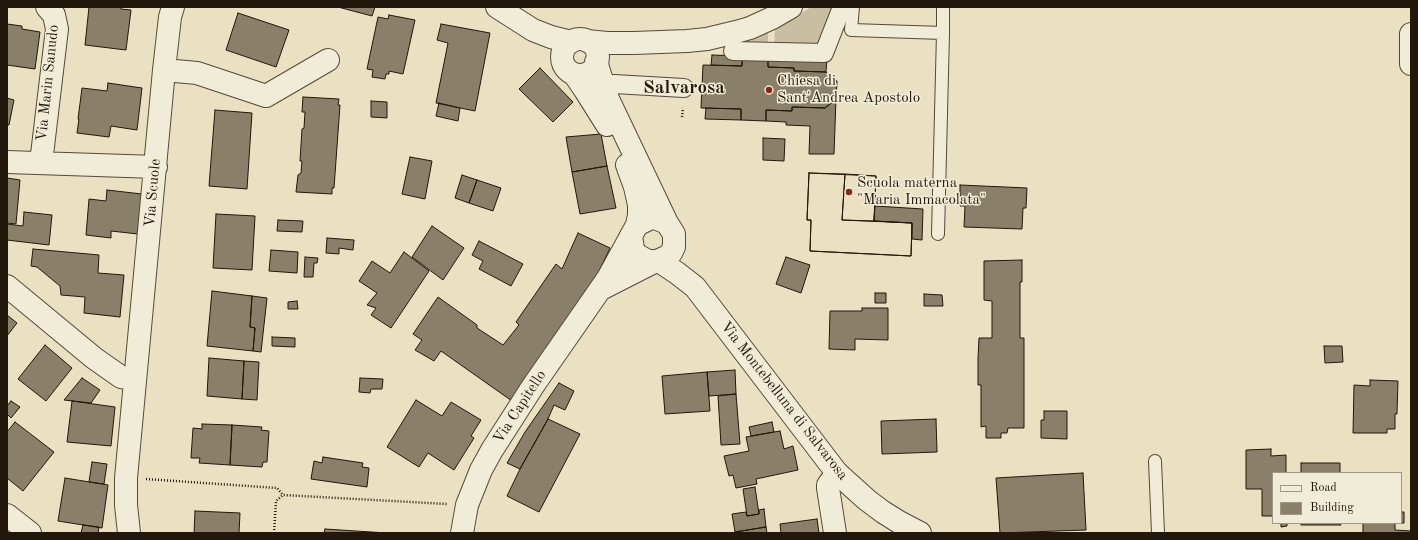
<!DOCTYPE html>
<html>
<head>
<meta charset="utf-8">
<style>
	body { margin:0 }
	#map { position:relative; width:1418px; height:540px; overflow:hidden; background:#eae1c2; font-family:"Old Standard TT",serif }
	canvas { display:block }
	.frame { position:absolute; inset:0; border:8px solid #21170a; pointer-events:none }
	.legend { position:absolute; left:1272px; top:472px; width:130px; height:52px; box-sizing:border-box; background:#f1ecd7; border:1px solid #9e9785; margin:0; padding:5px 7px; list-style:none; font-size:12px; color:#21170a }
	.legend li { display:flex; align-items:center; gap:8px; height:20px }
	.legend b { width:20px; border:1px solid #9e9785 }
</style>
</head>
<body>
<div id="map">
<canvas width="1418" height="540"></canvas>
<div class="frame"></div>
<ul class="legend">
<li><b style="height:5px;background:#f1ecd7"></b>Road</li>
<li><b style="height:11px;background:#8a806a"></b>Building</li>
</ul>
</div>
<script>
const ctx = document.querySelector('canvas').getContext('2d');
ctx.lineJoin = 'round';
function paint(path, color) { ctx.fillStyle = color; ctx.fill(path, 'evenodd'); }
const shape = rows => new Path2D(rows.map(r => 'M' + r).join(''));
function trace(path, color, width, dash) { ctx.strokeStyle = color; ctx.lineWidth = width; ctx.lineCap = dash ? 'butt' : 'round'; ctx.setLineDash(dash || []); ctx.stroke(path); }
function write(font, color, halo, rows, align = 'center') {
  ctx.font = font + ' "Old Standard TT",serif'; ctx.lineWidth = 3; ctx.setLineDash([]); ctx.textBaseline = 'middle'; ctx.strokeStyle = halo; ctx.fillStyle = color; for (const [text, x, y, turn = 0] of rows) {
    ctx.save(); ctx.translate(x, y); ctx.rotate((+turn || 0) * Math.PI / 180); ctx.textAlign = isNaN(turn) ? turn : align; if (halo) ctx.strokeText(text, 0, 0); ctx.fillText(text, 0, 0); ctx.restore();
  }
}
const green = shape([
	[811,7,833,7,819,49,774,47,775,30],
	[768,33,768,47,736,44]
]);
const building = shape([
	[89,7,121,7,121,9,131,10,126,50,85,45,89,7],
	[338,7,375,7,372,16,338,7],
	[238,13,289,30,276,67,226,50,238,13],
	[389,15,415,20,403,74,389,71,389,74,386,74,385,79,372,77,373,70,367,69,378,17,388,19,389,15],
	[7,24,22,26,22,29,40,32,35,69,7,65,7,24],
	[441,24,490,33,475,111,436,103,448,43,437,40,441,24],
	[743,54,768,55,768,67,794,68,794,71,826,72,837,81,836,99,825,108,792,107,792,111,766,110,766,121,741,120,741,109,701,108,703,65,742,66,743,54],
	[712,55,742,56,742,66,711,65,712,55],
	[768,55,827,57,826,72,794,71,794,68,768,67,768,55],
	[540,68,573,102,553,122,519,89,540,68],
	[108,83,142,88,137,130,111,126,109,137,77,133,79,119,78,119,82,88,107,91,108,83],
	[303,97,339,99,338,105,340,105,334,188,332,188,332,194,296,192,298,175,301,173,302,161,300,161,302,129,304,128,305,112,302,112,303,97],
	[7,98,14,100,9,125,7,125,7,98],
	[836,99,834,154,809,154,810,126,786,125,786,122,766,121,766,110,792,111,792,107,825,108,836,99],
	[371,101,387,102,387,118,371,117,371,101],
	[439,103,460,108,458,121,436,116,439,103],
	[706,108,741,109,741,120,705,119,706,108],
	[215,110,252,113,247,189,209,186,215,110],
	[601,134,607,166,572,172,566,137,601,134],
	[763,138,785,139,784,161,763,160,763,138],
	[410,157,432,161,425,199,402,194,410,157],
	[607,166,616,208,580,214,572,172,607,166],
	[809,173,845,174,842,220,912,223,911,256,810,251,811,220,807,220,809,173],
	[809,173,876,176,874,221,912,223,911,256,810,251,811,220,807,220,809,173],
	[845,174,876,176,874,221,842,220,845,174],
	[462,175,477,180,469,203,455,198,462,175],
	[7,178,20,180,16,224,7,223,7,178],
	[477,180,501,188,493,211,469,203,477,180],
	[960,185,1027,188,1026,208,1023,208,1022,229,964,227,965,206,960,206,960,185],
	[107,190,142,194,138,234,111,231,111,238,86,235,89,199,106,201,107,190],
	[875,206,923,209,922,240,912,239,912,223,874,221,875,206],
	[24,212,52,215,49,245,7,240,7,224,23,226,24,212],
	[216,214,255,216,252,270,213,268,216,214],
	[278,220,303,221,302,232,277,231,278,220],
	[432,226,464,248,443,280,412,257,432,226],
	[578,233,610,248,593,284,512,401,441,351,434,361,415,350,422,340,413,334,438,297,477,325,477,328,503,345,519,325,516,322,556,264,562,269,578,233],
	[327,238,354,240,353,250,339,248,339,254,326,253,327,238],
	[479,241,523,264,511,286,479,269,483,261,472,255,479,241],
	[33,249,99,255,98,273,124,275,120,317,84,313,85,297,61,295,60,286,37,267,31,266,33,249],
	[271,250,298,252,297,273,269,271,271,250],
	[404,252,429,271,391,328,371,315,376,308,367,305,377,293,359,281,372,261,390,273,404,252],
	[305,257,318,258,317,263,314,263,313,277,304,277,305,257],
	[786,257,810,265,801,293,776,284,786,257],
	[1022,260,1022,282,1020,282,1020,338,1024,338,1024,428,1008,428,1007,433,1001,433,1001,438,986,438,986,426,981,427,981,385,978,385,978,359,979,338,992,338,992,301,984,300,984,261,1022,260],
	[212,291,252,296,250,327,255,328,253,351,207,346,212,291],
	[875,293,886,293,886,303,875,303,875,293],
	[924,294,942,295,943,306,924,306,924,294],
	[252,296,267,298,261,352,253,351,255,328,250,327,252,296],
	[297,301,298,309,288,309,288,302,297,301],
	[862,308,888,308,888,340,855,339,855,350,829,349,830,311,862,311,862,308],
	[7,315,17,323,7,336,7,315],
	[272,337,295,338,295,347,272,346,272,337],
	[45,345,72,368,46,401,18,379,45,345],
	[1324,346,1342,346,1343,362,1325,363,1324,346],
	[209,358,244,361,242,399,207,396,209,358],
	[244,361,259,362,257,400,242,399,244,361],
	[735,370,736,394,709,396,707,372,735,370],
	[707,372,710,411,665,414,662,376,707,372],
	[82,378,100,390,91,403,64,400,82,378],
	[360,378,383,379,382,389,371,389,370,393,359,392,360,378],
	[1370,380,1398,381,1397,414,1395,414,1395,429,1387,429,1387,433,1353,433,1354,385,1370,386,1370,380],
	[559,383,574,391,565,410,554,405,548,419,520,469,507,463,525,432,559,383],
	[736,394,740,444,721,445,718,396,736,394],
	[416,400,442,416,451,402,481,420,471,436,474,438,454,470,428,453,419,467,387,447,416,400],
	[11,401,20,407,11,418,7,414,7,406,11,401],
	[72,401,115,407,111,446,67,442,72,401],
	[1044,411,1067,411,1067,439,1041,438,1041,420,1044,420,1044,411],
	[548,419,580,434,539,512,507,496,520,469,548,419],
	[936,419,937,452,882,454,881,421,936,419],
	[15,422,54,452,23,491,7,478,7,432,15,422],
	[772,422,774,432,751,436,749,427,772,422],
	[202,424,232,425,230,465,199,463,200,458,191,458,193,428,202,429,202,424],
	[232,425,262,427,261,430,269,431,267,462,263,462,262,467,230,465,232,425],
	[780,431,784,449,793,446,798,470,756,479,757,484,736,488,733,475,729,476,724,456,749,451,746,437,780,431],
	[1271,449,1271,456,1286,455,1286,473,1273,473,1273,516,1262,516,1262,489,1246,489,1246,450,1271,449],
	[323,457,363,463,362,467,369,468,367,487,311,479,314,461,322,463,323,457],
	[92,462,107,464,104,484,89,482,92,462],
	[1301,463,1340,463,1340,473,1301,473,1301,463],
	[1083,473,1086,530,1000,533,996,478,1083,473],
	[65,478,108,485,102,528,58,521,65,478],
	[755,487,759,514,747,516,743,489,755,487],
	[764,509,766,527,735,532,732,514,746,512,747,516,759,514,759,510,764,509],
	[195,511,240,513,239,533,194,533,195,511],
	[1401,512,1404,512,1404,523,1401,523,1401,512],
	[817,519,819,533,781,533,780,524,817,519],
	[1281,523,1287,523,1287,526,1281,527,1281,523],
	[1301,523,1340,523,1341,525,1301,525,1301,523],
	[1363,523,1395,523,1395,530,1411,531,1411,533,1363,533,1363,523],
	[83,525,99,527,98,533,81,533,83,525],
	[766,527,767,533,736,533,735,532,766,527],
	[325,529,387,533,324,533,325,529]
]);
const path = shape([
	[682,117,683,108],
	[146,479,277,488,283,495],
	[274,533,276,501,283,495,447,504]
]);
const service = shape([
	[853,7,851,30,943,33,943,7],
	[938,234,943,33],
	[1155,461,1158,533]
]);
const pedestrian = shape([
	[733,51,824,53,842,7],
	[614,84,684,88]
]);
const minor = shape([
	[1411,34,1411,64],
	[164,70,197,73,266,96,328,60],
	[7,162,156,167],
	[41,163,57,29,54,15,47,7],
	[7,286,94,358,121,377,135,379],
	[603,288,654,262],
	[7,515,30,533],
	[129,533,126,505,126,478,164,70,170,17,173,7],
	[462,533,467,505,481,470,492,450,533,386,608,278,631,236],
	[835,533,828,488,828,485,837,473]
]);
const tertiary = shape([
	[497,7,533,30,551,37,571,42],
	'562 57a18 18 0 1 1 36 0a18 18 0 1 1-36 0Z',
	[587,41,607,43,634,43,687,41,707,39,736,32,750,28,772,18,791,7],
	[596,62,608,99,667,223],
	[574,74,585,90,607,125],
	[627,165,635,187,639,205,639,215,637,225],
	[657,261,666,257,671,253,674,247,674,234,667,223,655,218,649,219,637,225,631,236,633,249,637,255,648,261,657,261,662,263,677,273,695,287,837,473,867,500,883,512,899,522,920,533]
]);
const markers = [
	[769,90,4,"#8f2418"],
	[849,192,4,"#8f2418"]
];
const poiNames = [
	["Chiesa di",777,81],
	["Sant'Andrea Apostolo",777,98],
	["Scuola materna",857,183],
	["\"Maria Immacolata\"",857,200]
];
const streetNames = [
	["Via Marin Sanudo",48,83,-84],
	["Via Scuole",153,193,-85],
	["Via Montebelluna di Salvarosa",784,401,52],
	["Via Capitello",520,407,-57]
];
const districtNames = [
	["Salvarosa",684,88]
];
paint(green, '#c8bfa3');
paint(building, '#8a806a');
trace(building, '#21170a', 1);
trace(service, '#534a38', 14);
trace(pedestrian, '#534a38', 20);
trace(minor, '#534a38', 24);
trace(tertiary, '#534a38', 24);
trace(path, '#21170a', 2.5, [1, 2]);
trace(service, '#f1ecd7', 12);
trace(pedestrian, '#f1ecd7', 18);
trace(minor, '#f1ecd7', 22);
trace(tertiary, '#f1ecd7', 22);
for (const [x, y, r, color] of markers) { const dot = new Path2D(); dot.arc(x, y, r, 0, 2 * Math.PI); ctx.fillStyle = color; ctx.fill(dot); trace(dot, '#f1ecd7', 1.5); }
write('15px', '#21170a', '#f1ecd7', poiNames, 'left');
write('15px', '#21170a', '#f1ecd7', streetNames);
write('bold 19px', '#21170a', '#f1ecd7', districtNames);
</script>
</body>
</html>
